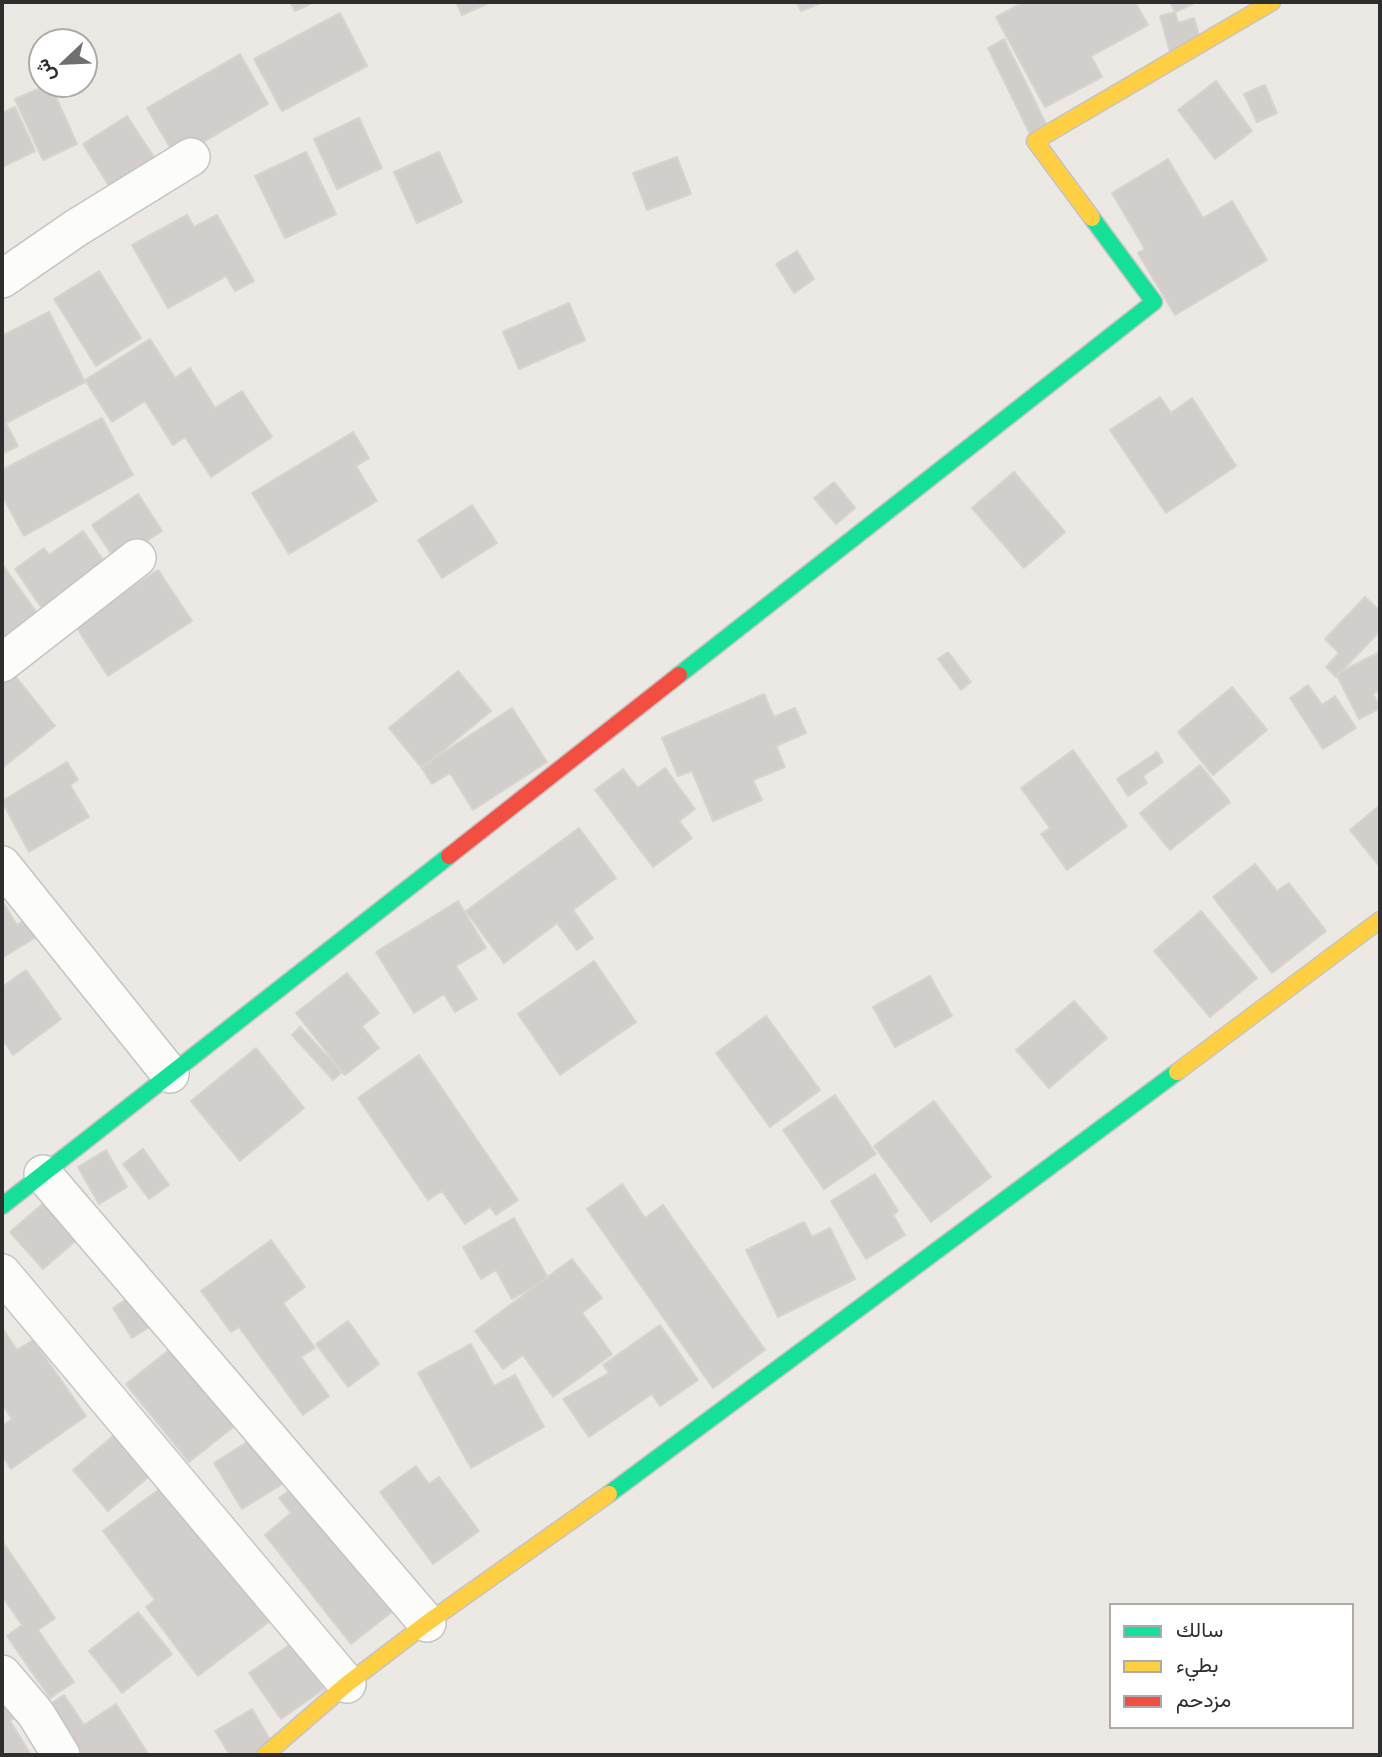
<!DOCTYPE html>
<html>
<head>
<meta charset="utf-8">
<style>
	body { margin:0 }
	#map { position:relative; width:1382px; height:1757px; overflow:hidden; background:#ece8e4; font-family:Signika,Vazirmatn,sans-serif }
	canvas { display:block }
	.frame { position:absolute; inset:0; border:4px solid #2e2e2e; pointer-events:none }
	.legend { position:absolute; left:1109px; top:1603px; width:245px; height:126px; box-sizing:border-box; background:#fff; border:2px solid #ababab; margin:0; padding:9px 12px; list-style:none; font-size:21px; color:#2e2e2e }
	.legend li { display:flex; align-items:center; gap:14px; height:35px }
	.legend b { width:35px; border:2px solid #ababab }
	.north { position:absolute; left:28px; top:28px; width:70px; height:70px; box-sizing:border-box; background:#fff; border:2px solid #ababab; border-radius:50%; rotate:247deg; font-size:19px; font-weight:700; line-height:28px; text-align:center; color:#2e2e2e }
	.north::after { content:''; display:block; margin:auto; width:24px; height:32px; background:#706f6e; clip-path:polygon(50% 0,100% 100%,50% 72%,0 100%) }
</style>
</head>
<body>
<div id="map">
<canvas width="1382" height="1757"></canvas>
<div class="frame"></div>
<ul class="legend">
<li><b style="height:9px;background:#16e098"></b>سالك</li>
<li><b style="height:9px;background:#ffcf43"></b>بطيء</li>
<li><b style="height:9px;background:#f24e42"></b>مزدحم</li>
</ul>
<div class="north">ش</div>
</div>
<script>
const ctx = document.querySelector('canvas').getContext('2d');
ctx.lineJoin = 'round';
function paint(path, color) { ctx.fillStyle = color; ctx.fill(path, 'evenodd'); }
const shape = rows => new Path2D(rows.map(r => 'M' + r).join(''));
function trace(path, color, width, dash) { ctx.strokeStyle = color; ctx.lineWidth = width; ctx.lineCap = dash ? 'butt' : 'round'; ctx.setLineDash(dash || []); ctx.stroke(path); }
const building = shape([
	[290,2,314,2,295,11,290,2],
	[456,2,491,2,462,15,456,2],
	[797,2,823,2,801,11,797,2],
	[1024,2,1135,2,1148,25,1091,56,1102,77,1045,107,996,17,1024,2],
	[1170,2,1197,2,1175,12,1170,2],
	[1175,12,1178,23,1194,18,1201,43,1170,52,1160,16,1175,12],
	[340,13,367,66,282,111,254,59,340,13],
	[1004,39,1047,126,1030,134,988,48,1004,39],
	[240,54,268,104,176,158,147,108,240,54],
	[1216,81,1252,131,1215,159,1178,110,1216,81],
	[50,84,77,144,43,160,15,99,50,84],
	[1265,85,1277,113,1257,122,1244,94,1265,85],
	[15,107,35,151,2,167,2,113,15,107],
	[127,116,161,168,116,197,83,144,127,116],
	[359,118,382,168,337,189,314,139,359,118],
	[306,152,336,214,285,238,255,176,306,152],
	[439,152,462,202,417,223,394,172,439,152],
	[677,157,691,194,647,210,633,173,677,157],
	[1168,159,1203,218,1232,201,1267,260,1175,315,1138,253,1145,249,1112,193,1168,159],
	[187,215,194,227,217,215,254,281,235,291,226,276,168,308,132,245,187,215],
	[797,251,814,279,794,293,776,264,797,251],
	[99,271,141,338,96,366,54,299,99,271],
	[569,303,585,340,519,369,503,332,569,303],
	[49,312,85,382,6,423,18,446,2,454,2,336,49,312],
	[150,339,175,378,190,368,215,408,242,391,272,437,211,477,185,437,173,445,145,401,112,422,85,380,150,339],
	[1160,397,1171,413,1192,398,1236,466,1166,513,1110,430,1160,397],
	[102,418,133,475,24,536,2,495,2,470,102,418],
	[353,432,369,458,356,466,377,501,289,554,252,493,353,432],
	[1014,472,1065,532,1024,568,972,508,1014,472],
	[834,482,855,508,836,524,814,498,834,482],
	[138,494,162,531,116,561,92,525,138,494],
	[472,505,497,543,442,578,418,540,472,505],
	[83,531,106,564,48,617,15,569,44,548,49,555,83,531],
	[2,564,44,623,2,654,2,564],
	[158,570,192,621,108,676,75,625,158,570],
	[1365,597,1380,611,1380,631,1336,677,1326,667,1339,653,1325,639,1365,597],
	[948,652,971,682,961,690,938,659,948,652],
	[1380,652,1380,690,1373,694,1380,708,1359,719,1336,674,1380,652],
	[458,671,491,711,422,768,389,728,458,671],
	[12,672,55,726,2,768,2,680,12,672],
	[1308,685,1322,705,1335,696,1356,728,1323,749,1290,698,1308,685],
	[1232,687,1267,730,1213,775,1178,732,1232,687],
	[764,694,774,717,795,708,806,733,776,746,785,767,753,780,762,800,713,821,692,771,678,776,662,738,764,694],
	[512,708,547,762,473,810,450,773,432,784,421,767,512,708],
	[1073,750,1127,826,1067,870,1041,834,1050,828,1021,788,1073,750],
	[1157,752,1163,762,1143,776,1147,783,1128,796,1117,779,1157,752],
	[67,762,78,780,70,785,89,817,29,852,2,801,67,762],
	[1200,765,1230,802,1170,850,1140,813,1200,765],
	[665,768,695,809,679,821,692,838,653,867,595,790,623,769,638,788,665,768],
	[1380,805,1380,867,1350,830,1380,805],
	[579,828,616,878,573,910,593,938,577,950,557,923,504,963,466,911,579,828],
	[1255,864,1277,891,1289,883,1326,931,1272,973,1213,897,1255,864],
	[2,901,17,925,30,916,41,934,2,958,2,901],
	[458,901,486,948,456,966,477,999,455,1012,444,994,414,1013,376,952,458,901],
	[1201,911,1257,978,1210,1017,1154,951,1201,911],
	[594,961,636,1022,560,1075,518,1014,594,961],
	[26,970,61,1019,13,1055,2,1038,2,987,26,970],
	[347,973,379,1013,362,1026,379,1048,345,1075,296,1013,347,973],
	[930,976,952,1016,895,1047,873,1007,930,976],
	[1074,1001,1107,1038,1049,1088,1016,1050,1074,1001],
	[766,1016,820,1090,770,1127,716,1053,766,1016],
	[300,1027,342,1072,333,1080,292,1035,300,1027],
	[256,1048,304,1108,240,1161,191,1101,256,1048],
	[419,1055,518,1200,496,1215,490,1207,465,1224,442,1191,428,1200,358,1098,419,1055],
	[835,1095,876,1154,824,1189,783,1130,835,1095],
	[934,1101,991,1177,931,1222,874,1146,934,1101],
	[143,1149,169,1185,149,1199,123,1164,143,1149],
	[106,1150,127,1187,99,1204,78,1167,106,1150],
	[875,1174,898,1211,893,1215,905,1235,866,1259,831,1201,875,1174],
	[622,1184,645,1218,663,1205,765,1350,713,1388,587,1209,622,1184],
	[54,1194,86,1232,43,1269,10,1232,54,1194],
	[514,1218,548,1278,512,1299,496,1270,481,1279,463,1247,514,1218],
	[804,1222,812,1237,830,1228,855,1279,778,1317,746,1250,804,1222],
	[271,1240,305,1287,283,1303,315,1348,301,1357,329,1396,303,1415,239,1327,231,1332,201,1291,271,1240],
	[572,1259,602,1298,582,1313,612,1354,553,1397,523,1355,503,1369,475,1331,572,1259],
	[131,1296,151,1326,132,1338,113,1308,131,1296],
	[348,1321,379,1364,348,1387,316,1344,348,1321],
	[660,1325,698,1380,660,1406,652,1394,589,1437,563,1399,609,1373,603,1365,660,1325],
	[2,1328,17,1350,33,1340,86,1416,11,1469,2,1455,2,1426,12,1419,2,1404,2,1328],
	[179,1342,242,1420,189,1462,126,1384,179,1342],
	[471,1344,494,1386,515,1375,544,1427,471,1468,418,1373,471,1344],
	[118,1432,152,1474,108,1511,73,1470,118,1432],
	[258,1435,287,1481,242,1509,214,1463,258,1435],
	[416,1466,429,1484,439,1477,479,1531,433,1564,380,1492,416,1466],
	[299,1483,398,1607,351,1644,265,1535,291,1513,279,1498,299,1483],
	[166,1484,270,1621,198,1676,146,1607,155,1600,103,1531,166,1484],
	[2,1541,55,1618,38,1630,74,1682,50,1698,7,1636,22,1625,2,1596,2,1541],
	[138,1612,172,1654,122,1693,89,1651,138,1612],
	[292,1643,324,1689,281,1719,249,1673,292,1643],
	[64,1695,84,1725,116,1704,149,1755,75,1755,44,1708,64,1695],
	[2,1697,15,1718,10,1721,31,1755,2,1755,2,1697],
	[252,1709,273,1745,255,1755,230,1755,215,1731,252,1709]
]);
const street = shape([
	[2,279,76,228,191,157],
	[2,663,137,558],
	[2,865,170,1074],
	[43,1174,427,1623],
	[2,1273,347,1684],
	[2,1674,36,1714,61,1755]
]);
const fast = shape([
	[679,675,1154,302,1092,218],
	[2,1206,449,856],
	[609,1494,1177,1072]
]);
const slow = shape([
	[1092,218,1035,141,1272,2],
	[1177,1072,1380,920],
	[265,1755,347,1684,427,1623,609,1494]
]);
const jam = shape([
	[449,856,679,675]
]);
paint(building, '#d1cecb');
trace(building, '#d7d4d0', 2);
trace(street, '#c5c4c5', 40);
trace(fast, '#c5c4c5', 19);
trace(slow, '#c5c4c5', 19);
trace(jam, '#c5c4c5', 19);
trace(street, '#fcfcfb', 37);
trace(fast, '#16e098', 16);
trace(slow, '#ffcf43', 16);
trace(jam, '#f24e42', 16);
</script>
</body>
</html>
